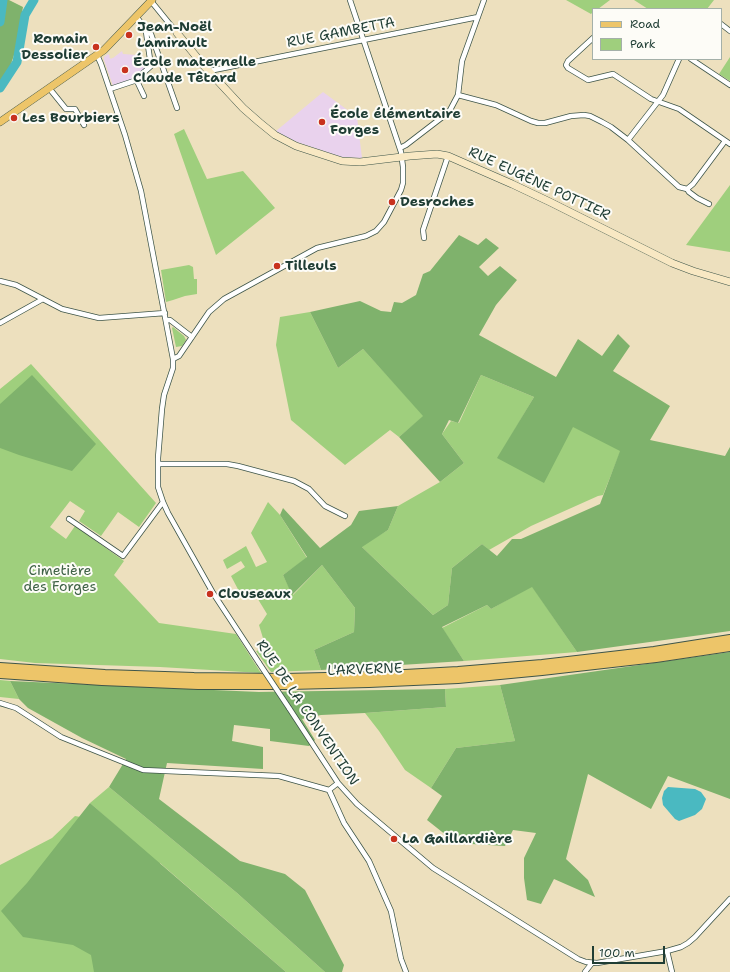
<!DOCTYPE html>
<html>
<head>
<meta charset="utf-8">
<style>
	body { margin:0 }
	#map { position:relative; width:730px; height:972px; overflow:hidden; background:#ede0be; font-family:"Shantell Sans",sans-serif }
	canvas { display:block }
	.legend { position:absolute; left:592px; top:8px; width:130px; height:52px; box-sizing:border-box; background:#fdfcf7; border:1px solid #a4b0a9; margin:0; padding:5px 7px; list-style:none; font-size:12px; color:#1f3d34 }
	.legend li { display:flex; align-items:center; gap:8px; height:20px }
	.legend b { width:20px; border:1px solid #a4b0a9 }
	.scale { position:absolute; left:592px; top:946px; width:73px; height:18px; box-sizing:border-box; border:2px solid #1f3d34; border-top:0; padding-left:5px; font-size:12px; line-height:14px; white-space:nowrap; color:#1f3d34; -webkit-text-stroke:3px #fdfcf7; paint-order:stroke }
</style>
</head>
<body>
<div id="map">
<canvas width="730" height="972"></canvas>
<ul class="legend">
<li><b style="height:5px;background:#edc569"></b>Road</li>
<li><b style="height:11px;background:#9fcf7d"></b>Park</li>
</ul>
<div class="scale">100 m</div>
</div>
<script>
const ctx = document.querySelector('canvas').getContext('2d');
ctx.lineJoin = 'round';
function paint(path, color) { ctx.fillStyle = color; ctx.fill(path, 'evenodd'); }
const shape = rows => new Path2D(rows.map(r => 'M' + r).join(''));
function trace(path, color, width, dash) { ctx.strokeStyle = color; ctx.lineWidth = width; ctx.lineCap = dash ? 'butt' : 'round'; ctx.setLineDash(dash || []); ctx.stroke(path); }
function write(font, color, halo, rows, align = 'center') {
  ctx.font = font + ' "Shantell Sans",sans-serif'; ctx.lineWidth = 4; ctx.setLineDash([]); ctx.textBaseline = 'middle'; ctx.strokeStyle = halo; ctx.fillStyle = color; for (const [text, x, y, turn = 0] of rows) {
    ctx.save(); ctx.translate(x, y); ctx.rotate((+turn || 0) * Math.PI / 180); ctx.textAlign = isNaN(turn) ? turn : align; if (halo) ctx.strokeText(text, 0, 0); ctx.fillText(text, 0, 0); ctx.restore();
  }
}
const built = shape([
	[122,51,123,54,137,55,139,59,143,58,147,67,133,79,113,86,104,60,104,57,108,54,110,56,109,57,111,59,112,58,113,58],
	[323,92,357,117,362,158,341,157,297,142,286,137,276,131]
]);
const green = shape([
	[566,0,610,0,598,9,593,9,593,12,591,14],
	[634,0,714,0,707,9,648,9],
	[730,57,730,81,719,74],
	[184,129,207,179,243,171,275,208,216,255,174,134],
	[730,185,730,252,686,245],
	[189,265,193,267,194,279,197,279,197,294,185,296,173,300,166,302,161,270],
	[310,312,338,368,363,349,424,416,399,437,390,430,345,465,291,420,276,345,280,317],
	[173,327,184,336,186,340,182,346,176,347,172,328],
	[31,364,156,503,139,527,118,512,101,536,79,521,85,511,70,501,50,527,66,539,75,526,124,561,114,575,159,623,236,634,261,673,160,667,35,663,0,659,0,389],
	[481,375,534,397,498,458,573,426,621,450,603,495,598,496,531,526,489,550,482,544,452,568,448,605,433,615,361,546,388,530,398,506,440,482,464,463,442,434,451,421,459,423],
	[268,502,280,515,307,558,283,575,293,595,322,565,355,608,354,632,314,650,321,670,271,672,256,651,266,648,259,625,261,623,267,614,253,591,241,595,231,576,245,567,241,561,227,569,223,560,246,546,256,567,267,562,251,533],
	[532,586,577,652,464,661,442,628,487,605,491,609],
	[0,680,10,681,19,699,0,697],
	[500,685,515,741,456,748,431,788,405,770,379,731,365,713,446,707,445,689],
	[109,787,237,893,325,972,286,972,160,863,180,972,0,972,0,865,52,838,75,816,102,821,117,827,90,803]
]);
const forest = shape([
	[0,0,9,0,23,7,15,52,9,70,0,81],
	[459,235,478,245,486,238,499,248,479,267,488,276,500,266,517,280,496,305,479,335,556,377,578,339,602,356,618,334,630,346,613,371,670,406,650,440,725,456,730,447,730,631,577,652,532,587,491,609,487,605,442,627,464,661,321,670,314,650,354,632,355,608,322,565,292,595,283,575,307,557,280,515,283,508,320,548,351,525,359,511,398,506,388,530,362,547,433,615,448,605,452,568,482,544,497,556,512,539,521,539,600,504,620,451,573,427,544,483,497,458,534,397,481,375,458,423,449,420,442,434,464,463,440,482,399,437,423,416,363,349,338,368,310,312,360,301,381,311,391,312,394,302,402,303,416,295,423,274,430,271],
	[32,375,96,444,72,471,19,455,0,448,0,404],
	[730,652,730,799,668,776,651,809,588,774,566,859,588,880,595,897,554,879,541,904,527,900,524,878,524,858,536,833,513,830,505,846,456,843,427,820,442,796,431,788,456,748,515,741,500,685],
	[10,681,259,692,445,689,446,707,365,713,321,715,302,719,315,740,309,746,270,741,270,729,234,725,232,741,263,747,263,769,167,763,159,799,240,861,285,874,305,890,344,965,342,972,325,972,237,893,109,787,126,759,82,738,28,708,19,699],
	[90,803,286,972,94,972,91,955,73,945,23,937,1,911,27,883]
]);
const water = shape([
	[668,787,695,789,701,792,706,799,702,809,695,815,679,821,675,819,663,805,662,798,664,791]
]);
const river = shape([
	[0,22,3,0],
	[0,88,17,62,25,15,34,0]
]);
const street = shape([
	[151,1,177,33],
	[721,24,730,31],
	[146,32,151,34,177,108],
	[593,38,568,61,566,65,568,68,588,80,613,74,651,99,679,109,730,144],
	[97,55,101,64,125,135,141,191,173,359,173,368,164,395,162,409,158,458,158,487,163,502,168,513,213,593,259,663],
	[691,59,730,85],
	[209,71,478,17],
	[136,79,144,96],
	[49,88,66,109,75,109,84,125],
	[110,89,134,81,151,66,146,32,139,20,136,16],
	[458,95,496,105,531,121,538,123,545,123,571,116,584,115,590,116,602,122,611,127,628,140,679,187,687,189,689,192,697,198,709,204],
	[628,140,663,95,679,59],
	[400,148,406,145,449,112,458,95,462,61,484,0],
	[687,189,693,184,725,141],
	[424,238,423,230,448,156],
	[0,281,16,285,62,309,99,318,165,313],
	[166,320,170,320,192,337],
	[0,323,43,299],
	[173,359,179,356,209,312,224,299,317,248,366,236,376,231,384,222,401,190,403,183,403,167,401,152,350,0],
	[158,464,227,464,238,466,294,481,309,489,325,506,345,516],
	[69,519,123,556,163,502],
	[0,703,16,708,61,737,143,770,279,776,329,790],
	[289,708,338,783,357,804,433,868,578,959,586,962,597,963,667,951,681,947,688,943,695,937,730,899],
	[329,790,344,823,369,861,391,911,401,959,406,972],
	[329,790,338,783],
	[667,951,672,972],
	[585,972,592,963]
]);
const secondary = shape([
	[177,33,204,66,243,108,259,122,275,135,296,146,342,161,360,162,410,156,437,154,448,156,512,184,550,202,672,263,693,271,730,282]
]);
const primary = shape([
	[0,122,104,50,152,0]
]);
const highway = shape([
	[0,667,105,674,194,677,284,678,369,676,458,671,542,664,654,651,730,639],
	[0,674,102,681,198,685,290,685,369,683,458,679,542,671,656,658,730,647]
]);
const streetBridge = shape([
	[259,663,289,708]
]);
const markers = [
	[129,35,4,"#c8321e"],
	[96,47,4,"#c8321e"],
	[125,70,4,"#c8321e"],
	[14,118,4,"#c8321e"],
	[322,122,4,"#c8321e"],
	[392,202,4,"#c8321e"],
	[277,266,4,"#c8321e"],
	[210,594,4,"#c8321e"],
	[394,839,4,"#c8321e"]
];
const poiNames = [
	["Jean-Noël",137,27],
	["Lamirault",137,43],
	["Romain",88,39,"right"],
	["Dessolier",88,55,"right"],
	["École maternelle",133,62],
	["Claude Têtard",133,78],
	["École élémentaire",330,114],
	["Forges",330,130],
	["Les Bourbiers",22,118],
	["Desroches",400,202],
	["Tilleuls",285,266],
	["Clouseaux",218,594],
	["La Gaillardière",402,839]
];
const streetNames = [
	["RUE GAMBETTA",341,33,-11],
	["RUE EUGÈNE POTTIER",539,184,25],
	["L'ARVERNE",365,670,-2],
	["RUE DE LA CONVENTION",307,713,56]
];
const parkNames = [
	["Cimetière",60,571],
	["des Forges",60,587]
];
paint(built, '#e9d2ed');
paint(green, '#9fcf7d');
paint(forest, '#7fb26c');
paint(water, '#4ab9c1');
trace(river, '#4ab9c1', 9);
trace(street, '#3e5549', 6);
trace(secondary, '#3e5549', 8);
trace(primary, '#3e5549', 8);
trace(highway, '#3e5549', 10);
trace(street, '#fff', 4.5);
trace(secondary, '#f8e8c3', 7);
trace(primary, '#edc569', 7);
trace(highway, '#edc569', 8);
trace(streetBridge, '#3e5549', 6, []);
trace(streetBridge, '#fff', 4.5);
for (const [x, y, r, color] of markers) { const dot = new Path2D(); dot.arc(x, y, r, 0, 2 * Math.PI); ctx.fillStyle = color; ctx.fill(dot); trace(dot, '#fdfcf7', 1.5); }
write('bold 14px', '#1f3d34', '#fdfcf7', poiNames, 'left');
write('14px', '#1f3d34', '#fdfcf7', streetNames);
write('14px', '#3f6246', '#fdfcf7', parkNames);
</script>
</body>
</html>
